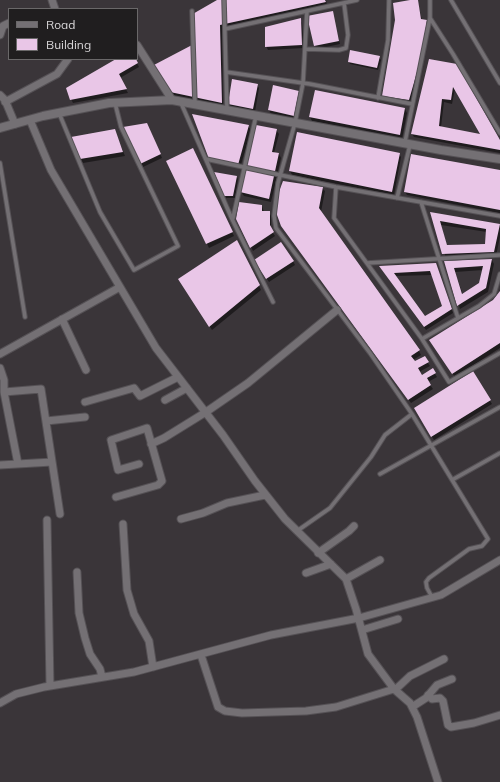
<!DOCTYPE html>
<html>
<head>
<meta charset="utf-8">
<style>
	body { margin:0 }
	#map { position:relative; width:500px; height:782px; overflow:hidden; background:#3a3539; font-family:Mulish,sans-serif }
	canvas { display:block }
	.legend { position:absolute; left:8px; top:8px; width:130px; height:52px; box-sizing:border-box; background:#201e1f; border:1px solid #6a6869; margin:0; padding:5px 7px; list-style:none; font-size:12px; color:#d9d7d9 }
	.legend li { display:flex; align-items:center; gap:8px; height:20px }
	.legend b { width:20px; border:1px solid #6a6869 }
</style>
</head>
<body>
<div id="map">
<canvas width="500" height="782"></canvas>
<ul class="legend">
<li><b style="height:5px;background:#747074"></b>Road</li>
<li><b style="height:11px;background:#e9c6e7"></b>Building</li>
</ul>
</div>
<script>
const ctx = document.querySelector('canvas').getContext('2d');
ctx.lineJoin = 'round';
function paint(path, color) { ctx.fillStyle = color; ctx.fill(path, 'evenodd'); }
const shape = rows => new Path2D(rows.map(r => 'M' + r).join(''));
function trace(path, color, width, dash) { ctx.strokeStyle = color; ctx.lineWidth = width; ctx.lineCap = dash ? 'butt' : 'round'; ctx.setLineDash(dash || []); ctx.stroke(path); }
const shadow = shape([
	[219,0,326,0,327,6,222,29,223,106,174,96,155,70,193,45],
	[417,0,422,20,427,21,429,25,411,104,386,99,383,96,396,20],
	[332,12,340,44,317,49,315,46],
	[300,19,302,23,304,48,268,50,266,46],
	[379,57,381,60,378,70,350,64,349,62],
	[117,59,135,59,139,67,120,78,128,93,73,103,71,99],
	[457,65,500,142,500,153,414,137,412,134],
	[455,89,482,136,441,127,444,102,452,104],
	[257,85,259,88,255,112,231,107,229,104],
	[274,86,298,91,300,95,296,119,271,114,269,110],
	[405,109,407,113,402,139,312,121,310,117],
	[248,126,251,130,240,168,212,162,210,158],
	[125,128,149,128,162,158,143,167],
	[276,130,279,134,274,153,279,154,281,158,271,202,244,196,241,192],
	[116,134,125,156,83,163,81,159],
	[195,153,234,236,209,248,168,161],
	[399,154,401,157,394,195,292,175,290,171],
	[500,171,500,213,407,195,405,192],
	[237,177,238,179,235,198,226,198,225,195],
	[322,188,325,191,321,212,419,351,421,355,413,360,415,363,424,357,430,366,419,372,421,377,432,369,437,377,428,382,433,389,411,403,285,230],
	[262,206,264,212,269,212,271,216,271,230,275,236,253,251,237,219],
	[431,213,500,225,500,237,496,256,446,258],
	[441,225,487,232,486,245,447,246],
	[239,245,261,290,212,330,181,283],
	[492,260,494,264,488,292,460,309,445,262],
	[483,270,480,284,463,295,455,272],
	[293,261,295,265,269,282,257,264],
	[380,267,437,268,453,313,426,330],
	[432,275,444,307,424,317,395,276],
	[500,289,500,348,455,377,432,344,498,298],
	[473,372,492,404,434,440,415,409]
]);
const building = shape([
	[217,0,325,0,326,2,220,25,222,103,170,92,152,66,192,45,191,15],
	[410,0,418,0,421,19,427,20,421,58,409,100,382,96,395,20,393,3],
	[333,11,339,41,314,46,307,16],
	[301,18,302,45,265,47,265,27],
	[350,50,380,56,377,68,348,62],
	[116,59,136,59,138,63,119,74,127,89,70,100,66,88],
	[429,59,457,64,500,140,500,150,411,134],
	[453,87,480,134,439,126,442,99,451,100],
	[232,79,258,84,253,109,228,104],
	[273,85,299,91,294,116,268,110],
	[315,90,405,108,400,135,309,117],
	[192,114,249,125,238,165,209,159],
	[147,123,161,154,140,164,123,127],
	[256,125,277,129,272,152,279,153,269,199,240,192],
	[115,129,123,152,80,159,71,137],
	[297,132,400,153,392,192,289,171],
	[193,148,233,232,206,244,166,161],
	[411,154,500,170,500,210,404,192],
	[214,172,237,176,233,196,224,196],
	[283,181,323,187,319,208,420,350,411,356,415,361,425,356,429,362,418,368,422,375,433,368,436,373,427,378,431,385,408,400,281,226,277,215,276,207,277,197],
	[239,202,262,205,262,211,270,211,270,225,274,232,250,248,236,219],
	[430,212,500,224,494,252,442,254],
	[440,221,486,229,485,244,447,245],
	[237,240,260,285,209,327,178,279],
	[281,242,294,261,266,279,254,260],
	[492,259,486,288,457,306,444,261],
	[483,266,479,283,462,294,454,268],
	[436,263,452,309,424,327,379,266],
	[430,271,442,306,425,316,394,273],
	[500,291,500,343,452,374,429,340,493,300],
	[473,371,491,400,431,437,414,408]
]);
const service = shape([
	[224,0,227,110],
	[451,0,500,83],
	[192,11,195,104],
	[307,11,303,83,295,123,278,183,274,216,276,228,370,353,412,414,488,539,482,546,469,549,429,578,426,582,427,588,432,597],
	[430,18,453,54,500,133],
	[225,29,357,0],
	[305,49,339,50,346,48,348,35,344,3],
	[226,72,310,84,412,104],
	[378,98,388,40,389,0],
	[181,103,232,219,273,302],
	[59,113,100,212,134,270,178,246,121,127,115,103],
	[405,142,430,18,430,0],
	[206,159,336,187,500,216],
	[0,163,25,317],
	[336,187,334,218,422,339,449,382,500,353],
	[397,198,410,145],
	[421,202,458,318],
	[233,218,256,116],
	[367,263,500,255],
	[422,339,479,306,494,294,500,274],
	[380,474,500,407],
	[452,480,500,453],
	[297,531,330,508,371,457,385,435,412,414]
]);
const minor = shape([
	[52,0,55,9],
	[0,35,3,26,9,23],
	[137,45,172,100],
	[0,95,5,100,15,124],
	[5,102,57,74,68,59],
	[30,120,51,170,156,348,223,435,255,481,285,519,346,579,356,609,368,654,394,689,410,703,417,717,438,782],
	[62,319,86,370],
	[0,354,120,287],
	[0,368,4,380,4,392,18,464],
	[4,392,41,389,60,514],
	[165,400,187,388],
	[85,402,134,388,140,396,178,377],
	[46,421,85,417],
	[151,444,164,438,206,412,248,383,337,310],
	[0,465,52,462],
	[116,497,158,485,162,481,147,428,111,440,118,470,139,464],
	[181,519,203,513,227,503,265,495],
	[47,520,50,686],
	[123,524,127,590,134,614,149,641,153,667],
	[318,553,349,531,354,526],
	[77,572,79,613,85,638,90,654,100,669,102,677],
	[306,573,331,564],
	[346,579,380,560],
	[362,630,398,619],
	[201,655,218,707,225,711,242,713,306,711,336,707,394,689],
	[395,690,410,676,444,659],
	[428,695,432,699,440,698,443,701,448,725,451,727,474,723,500,715],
	[0,703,16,694,44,687,134,672,271,635,359,618,441,595,500,560],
	[412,707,426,698,437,685,452,679]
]);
const tertiary = shape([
	[0,128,43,116,109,103,172,100,441,150,500,159]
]);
paint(shadow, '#0007');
paint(building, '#e9c6e7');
trace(service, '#555155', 5.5);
trace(minor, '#555155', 9);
trace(tertiary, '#555155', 10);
trace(service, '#747074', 3.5);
trace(minor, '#747074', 7);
trace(tertiary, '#747074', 8);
</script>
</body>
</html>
